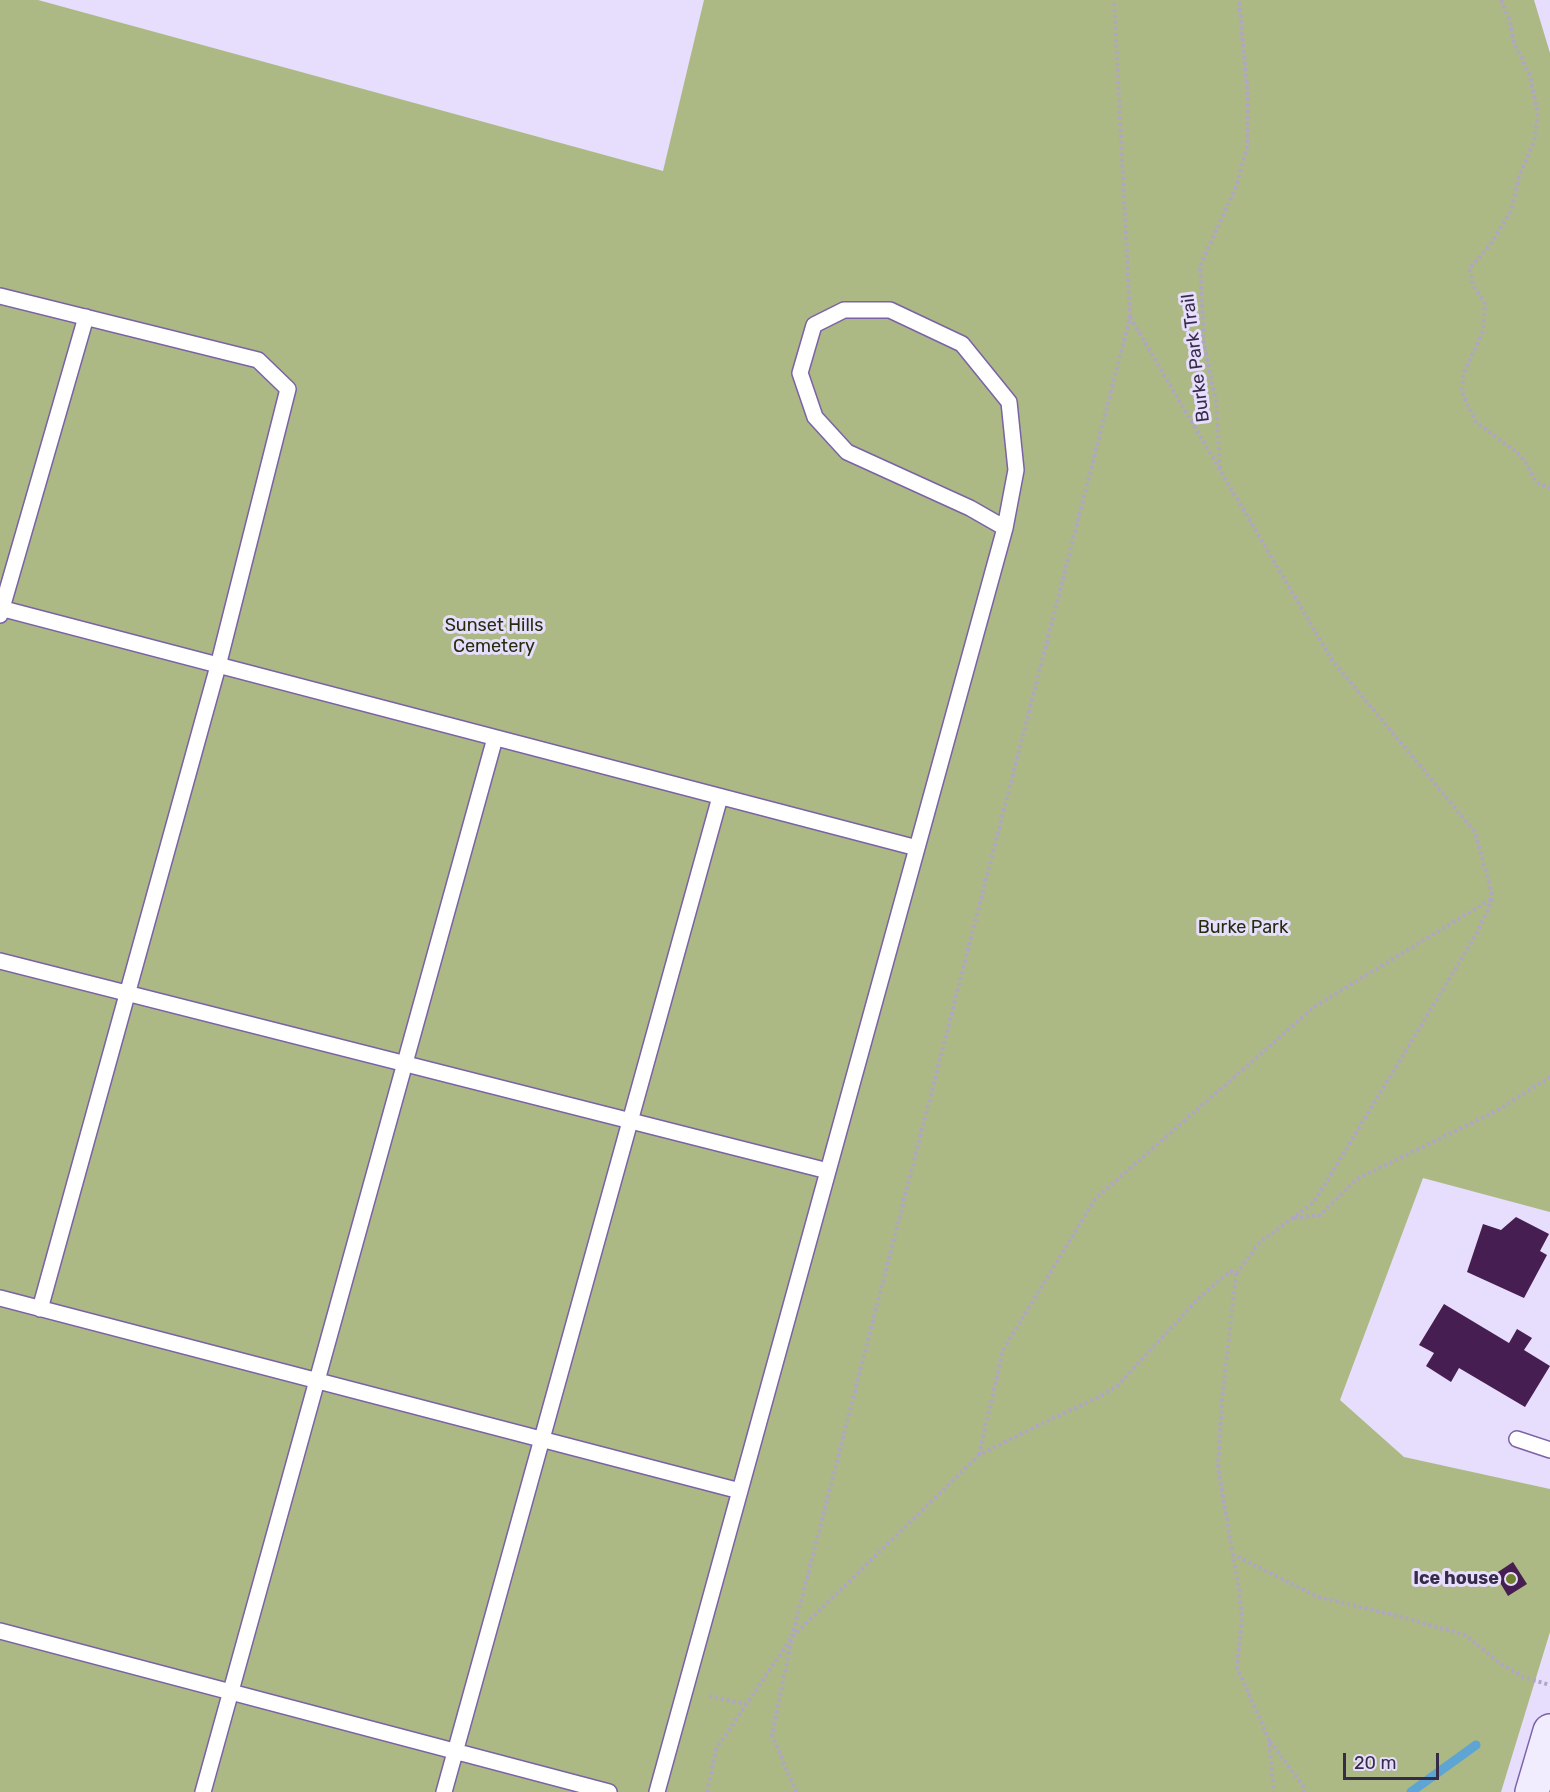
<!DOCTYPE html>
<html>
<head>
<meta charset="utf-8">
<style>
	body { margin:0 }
	#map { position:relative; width:1550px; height:1792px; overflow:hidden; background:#e7ddfc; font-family:Rubik,sans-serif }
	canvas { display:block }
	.scale { position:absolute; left:1343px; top:1753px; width:96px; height:27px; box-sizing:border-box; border:3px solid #362c49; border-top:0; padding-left:8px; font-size:18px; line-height:21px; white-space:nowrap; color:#362c49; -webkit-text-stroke:4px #e7ddfc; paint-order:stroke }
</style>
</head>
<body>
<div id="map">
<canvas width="1550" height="1792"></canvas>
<div class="scale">20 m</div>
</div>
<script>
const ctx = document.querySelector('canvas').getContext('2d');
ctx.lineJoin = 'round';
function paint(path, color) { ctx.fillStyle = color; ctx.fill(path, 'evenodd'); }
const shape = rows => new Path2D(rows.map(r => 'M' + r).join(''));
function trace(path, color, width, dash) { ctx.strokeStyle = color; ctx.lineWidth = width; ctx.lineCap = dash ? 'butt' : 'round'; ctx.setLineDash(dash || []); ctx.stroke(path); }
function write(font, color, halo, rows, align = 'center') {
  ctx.font = font + ' Rubik,sans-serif'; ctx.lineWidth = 6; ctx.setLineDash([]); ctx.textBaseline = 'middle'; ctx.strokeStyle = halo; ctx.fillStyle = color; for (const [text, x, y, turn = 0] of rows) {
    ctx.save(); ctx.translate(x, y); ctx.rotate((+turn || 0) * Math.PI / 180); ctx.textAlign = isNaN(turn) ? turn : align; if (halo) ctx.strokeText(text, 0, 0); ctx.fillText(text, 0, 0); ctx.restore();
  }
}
const green = shape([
	[0,0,38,0,663,171,704,0,1534,0,1550,53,1550,1212,1423,1178,1340,1400,1404,1457,1550,1489,1550,1632,1501,1792,0,1792]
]);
const stream = shape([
	[1411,1792,1476,1745]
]);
const building = shape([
	[1516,1217,1549,1234,1540,1251,1547,1255,1524,1298,1467,1272,1483,1224,1501,1230],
	[1444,1304,1509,1343,1517,1329,1532,1338,1524,1350,1550,1366,1525,1407,1459,1368,1451,1382,1426,1366,1434,1353,1419,1345],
	[1513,1562,1527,1584,1508,1596,1495,1574]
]);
const path = shape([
	[1501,0,1509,19,1514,43,1529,73,1538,114,1534,141,1519,176,1511,211,1490,245,1469,269,1473,285,1485,304,1483,331,1463,375,1462,392,1475,421,1520,455,1526,463,1536,482,1550,488],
	[1130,317,1332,660,1475,832,1493,898],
	[1220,468,1216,401,1204,344,1200,266,1236,187,1247,147,1248,98,1239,0],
	[1294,1218,1320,1215,1357,1179,1498,1110,1550,1077],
	[979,1455,1003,1350,1095,1199,1314,1007,1493,898,1477,933,1314,1202,1260,1242,1236,1274],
	[1232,1554,1318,1597,1398,1616,1465,1635,1501,1664,1523,1677,1550,1685],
	[709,1696,746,1704],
	[1270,1741,1303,1786,1304,1792],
	[707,1792,716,1749,792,1637,979,1455,1043,1423,1099,1397,1117,1386,1198,1299,1230,1271,1236,1274,1222,1401,1218,1468,1239,1590,1242,1620,1237,1667,1269,1740,1274,1792],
	[796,1792,772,1735,792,1637,1130,317,1114,0]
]);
const lane = shape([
	[0,296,258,360,288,389,218,666,40,1309],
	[0,608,917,848,657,1792],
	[0,615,86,317],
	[917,848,1005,528,1016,470,1009,402,962,344,890,310,844,310,814,325,800,373,815,417,847,452,970,508,1005,528],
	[0,961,828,1171],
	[0,1298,740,1491],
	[1517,1439,1550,1450],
	[0,1631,609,1792],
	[203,1792,495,738],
	[444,1792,720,797]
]);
const secondary = shape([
	[1532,1792,1550,1731]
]);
const markers = [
	[1511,1579,6,"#6f802f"]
];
const streetNames = [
	["Burke Park Trail",1196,358,-97]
];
const parkNames = [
	["Sunset Hills",494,626],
	["Cemetery",494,647],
	["Burke Park",1243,928]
];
const poiNames = [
	["Ice house",1499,1579]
];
paint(green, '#acb985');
trace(stream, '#5fa5d3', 9);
paint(building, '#471e51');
trace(lane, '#7b62a6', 18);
trace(secondary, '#7b62a6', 36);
trace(path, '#b0a6c4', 4, [3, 3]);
trace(lane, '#fff', 15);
trace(secondary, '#f2edfe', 33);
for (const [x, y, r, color] of markers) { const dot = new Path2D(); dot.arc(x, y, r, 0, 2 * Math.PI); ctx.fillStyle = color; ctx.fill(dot); trace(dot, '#e7ddfc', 2); }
write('18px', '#362c49', '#e7ddfc', streetNames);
write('18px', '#262d0d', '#e7ddfc', parkNames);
write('bold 18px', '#362c49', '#e7ddfc', poiNames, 'right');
</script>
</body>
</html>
